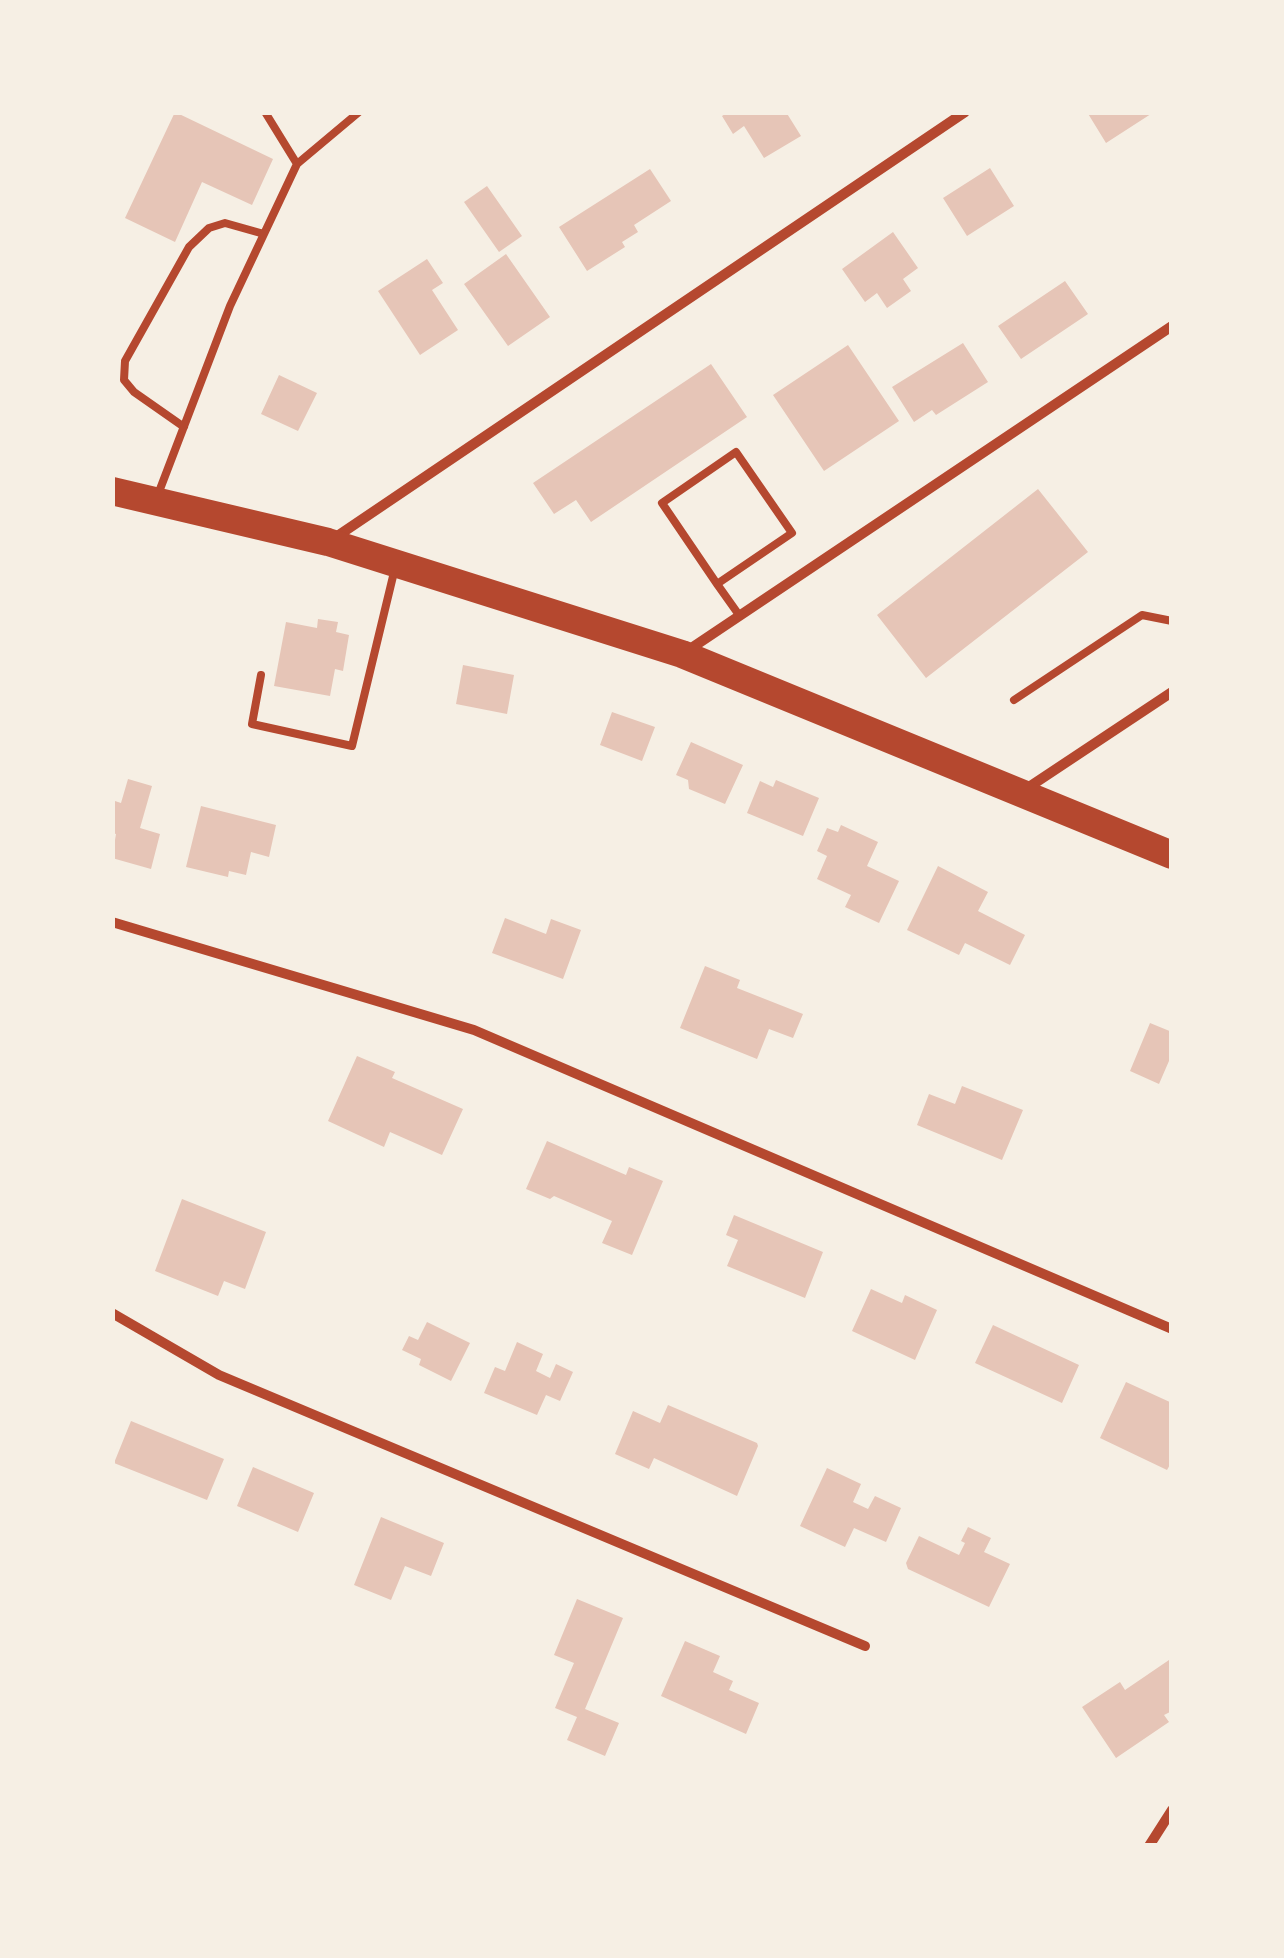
<!DOCTYPE html>
<html>
<head>
<meta charset="utf-8">
<style>
	body { margin:0 }
	#map { position:relative; width:1284px; height:1958px; overflow:hidden; background:#f6efe4; font-family:"Alegreya Sans",sans-serif }
	canvas { display:block }
	.frame { position:absolute; inset:0; border:115px solid #f6efe4; pointer-events:none }
</style>
</head>
<body>
<div id="map">
<canvas width="1284" height="1958"></canvas>
<div class="frame"></div>
</div>
<script>
const ctx = document.querySelector('canvas').getContext('2d');
ctx.lineJoin = 'round';
function paint(path, color) { ctx.fillStyle = color; ctx.fill(path, 'evenodd'); }
const shape = rows => new Path2D(rows.map(r => 'M' + r).join(''));
function trace(path, color, width, dash) { ctx.strokeStyle = color; ctx.lineWidth = width; ctx.lineCap = dash ? 'butt' : 'round'; ctx.setLineDash(dash || []); ctx.stroke(path); }
const building = shape([
	[175,112,273,159,252,205,202,182,175,242,125,218],
	[728,112,786,112,801,136,764,158,744,126,733,134,722,116],
	[1087,112,1154,112,1106,143],
	[990,168,1014,206,967,236,943,198],
	[650,169,671,201,634,225,638,232,622,242,625,247,587,271,559,227],
	[487,186,522,236,499,252,464,202],
	[893,232,918,268,903,279,911,291,887,308,877,293,865,302,842,269],
	[506,254,550,317,508,346,464,284],
	[427,259,443,283,432,290,458,330,420,355,378,291],
	[1065,281,1088,314,1021,359,998,326],
	[963,343,988,382,936,415,932,410,914,422,892,387],
	[848,345,899,421,824,471,773,395],
	[711,364,747,417,591,522,576,500,554,514,533,483],
	[279,375,317,393,298,431,261,414],
	[1038,489,1088,552,926,678,877,615],
	[318,619,338,622,336,632,349,635,343,671,335,669,330,696,274,686,286,622,317,628],
	[463,665,514,675,507,714,456,704],
	[612,712,655,727,642,761,600,745],
	[691,742,743,765,725,804,689,789,688,780,676,775],
	[128,779,152,786,140,828,160,834,151,869,112,858,116,834,112,833,112,800,121,803],
	[776,780,819,798,803,836,747,813,760,781,773,787],
	[201,806,276,825,269,857,251,852,246,875,229,871,228,877,186,867],
	[841,825,878,842,867,866,899,881,879,923,845,907,851,895,817,879,827,856,817,851,827,828,838,832],
	[938,866,988,892,978,911,1025,935,1010,965,965,943,959,955,907,930],
	[505,918,546,934,551,919,581,930,563,979,492,953],
	[705,966,740,980,737,988,803,1014,793,1038,769,1029,757,1059,680,1028],
	[1150,1023,1172,1032,1172,1054,1159,1084,1130,1071],
	[357,1056,395,1072,392,1078,463,1109,442,1155,390,1132,384,1147,328,1121],
	[962,1086,1023,1110,1002,1160,917,1125,929,1094,955,1104],
	[547,1141,626,1175,629,1167,663,1181,632,1255,602,1243,612,1221,554,1196,550,1199,526,1189],
	[182,1199,266,1232,245,1289,224,1281,218,1296,155,1271],
	[734,1215,823,1252,805,1298,727,1266,738,1240,726,1235],
	[871,1289,902,1303,905,1295,937,1310,915,1360,852,1331],
	[427,1322,470,1343,451,1381,419,1365,421,1359,402,1350,409,1336,418,1340],
	[993,1325,1079,1365,1062,1403,975,1363],
	[517,1342,543,1354,536,1371,550,1378,556,1364,573,1372,560,1401,546,1395,537,1415,484,1393,495,1367,505,1371],
	[1126,1382,1172,1403,1172,1461,1167,1470,1100,1438],
	[668,1405,757,1443,758,1446,737,1496,654,1458,649,1469,615,1454,633,1411,660,1423],
	[131,1421,224,1459,207,1500,114,1463],
	[253,1467,314,1493,298,1532,237,1506],
	[827,1468,861,1484,853,1502,868,1509,875,1496,901,1508,886,1542,854,1528,845,1547,800,1526],
	[381,1517,444,1543,431,1576,405,1566,391,1600,354,1585],
	[968,1527,991,1538,984,1552,1010,1564,989,1607,908,1569,906,1563,919,1536,959,1555,965,1543,961,1541],
	[577,1599,623,1618,585,1709,619,1723,605,1756,567,1740,577,1717,555,1708,574,1663,554,1655],
	[685,1641,720,1656,713,1672,733,1681,729,1690,759,1703,746,1734,661,1696],
	[1169,1660,1172,1664,1172,1711,1164,1715,1169,1722,1116,1758,1082,1707,1120,1682,1125,1690]
]);
const service = shape([
	[265,112,297,164],
	[184,427,134,392,124,380,125,361,189,247,209,228,225,223,264,234],
	[157,497,230,306,297,164,359,112],
	[717,584,792,533,736,452,662,503,717,584,739,615],
	[261,675,252,724,352,746,395,568],
	[1014,700,1142,615,1172,621]
]);
const minor = shape([
	[333,539,965,112],
	[687,651,1172,326],
	[1026,789,1172,692],
	[112,922,474,1030,1172,1329],
	[112,1313,219,1375,865,1646],
	[1149,1846,1172,1810]
]);
const trunk = shape([
	[112,491,328,542,682,654,1172,855]
]);
paint(building, '#e6c5b7');
trace(service, '#b5482f', 8);
trace(minor, '#b5482f', 10);
trace(trunk, '#b5482f', 28);
</script>
</body>
</html>
